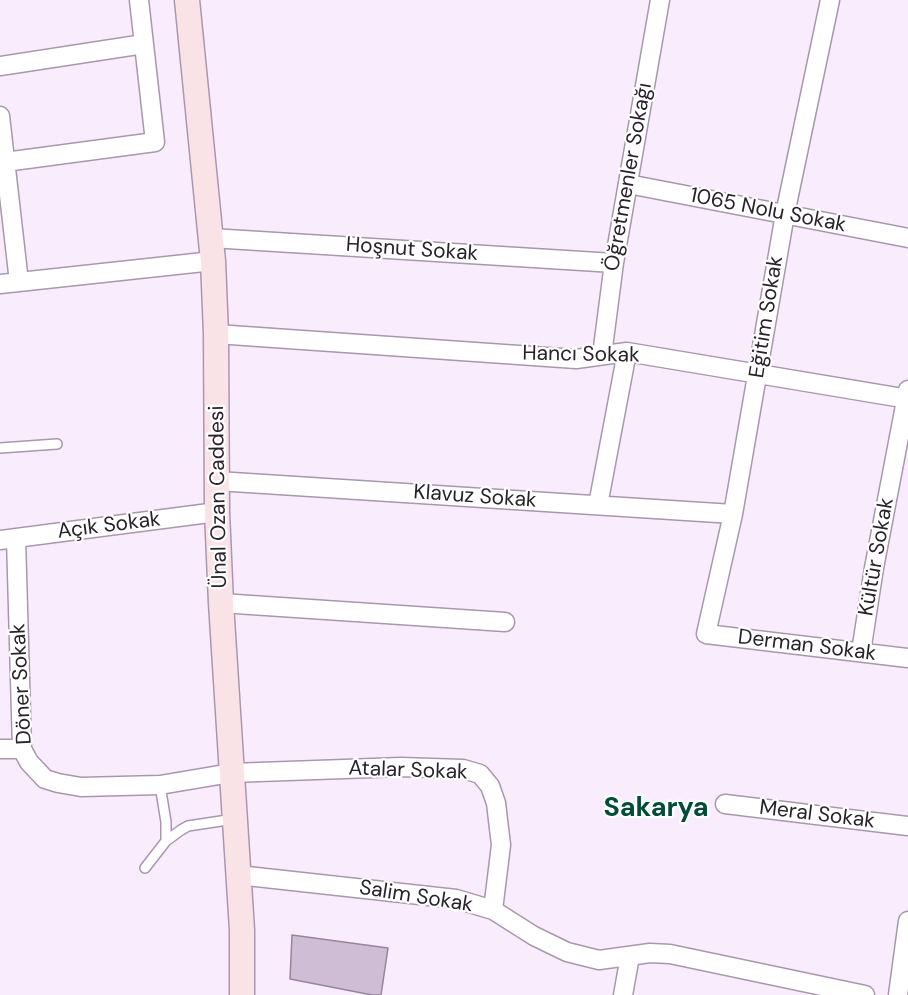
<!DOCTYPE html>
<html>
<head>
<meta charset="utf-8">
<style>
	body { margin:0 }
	canvas { display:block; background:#f9edfd }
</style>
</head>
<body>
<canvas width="908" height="995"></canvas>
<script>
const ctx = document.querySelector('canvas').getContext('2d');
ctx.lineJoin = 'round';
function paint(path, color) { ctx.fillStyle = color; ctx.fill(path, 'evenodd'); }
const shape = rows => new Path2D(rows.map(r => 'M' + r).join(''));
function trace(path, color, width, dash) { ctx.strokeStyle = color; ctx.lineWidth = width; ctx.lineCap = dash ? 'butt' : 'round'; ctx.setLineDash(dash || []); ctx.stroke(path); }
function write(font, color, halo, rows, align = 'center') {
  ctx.font = font + ' "DM Sans",sans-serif'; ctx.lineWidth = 4.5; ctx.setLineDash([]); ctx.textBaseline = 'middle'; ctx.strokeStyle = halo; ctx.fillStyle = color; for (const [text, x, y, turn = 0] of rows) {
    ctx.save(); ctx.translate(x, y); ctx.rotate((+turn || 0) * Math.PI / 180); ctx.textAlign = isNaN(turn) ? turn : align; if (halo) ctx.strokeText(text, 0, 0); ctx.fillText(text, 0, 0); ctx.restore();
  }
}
const building = shape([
	[292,935,388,948,381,995,372,995,290,979,292,935]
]);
const lane = shape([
	[0,448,57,444],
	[160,785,166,822,166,841],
	[145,868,166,841,181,830,188,826,234,819]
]);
const street = shape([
	[830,0,785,214,733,514,706,634,908,658],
	[0,66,144,44],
	[0,116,19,282],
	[5,162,155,142,139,0],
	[628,184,908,238],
	[211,238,614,263],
	[0,284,213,261],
	[216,334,576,359,627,352,908,399],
	[602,355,614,263,660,0],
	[217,481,733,514],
	[598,505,627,352],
	[16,538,22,749,29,762,45,779,58,783,81,787,160,785,231,773,401,767,463,769,480,774,490,786,496,803,501,845,493,910],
	[0,540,217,512],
	[221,603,505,622],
	[861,652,874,568,908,390],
	[0,749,22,749],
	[725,804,908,826],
	[238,875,456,899,493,910,534,936,567,952,599,960,650,953,670,954,865,995],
	[623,995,630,956],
	[898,995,908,921]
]);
const secondary = shape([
	[187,0,213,261,216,334,217,512,221,603,242,930,242,995]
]);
const streetNames = [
	["Öğretmenler Sokağı",629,177,-80],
	["1065 Nolu Sokak",768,211,11],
	["Hoşnut Sokak",412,250,4],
	["Eğitim Sokak",767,317,-81],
	["Hancı Sokak",581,355,1],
	["Ünal Ozan Caddesi",219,497,-91],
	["Klavuz Sokak",475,497,4],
	["Açık Sokak",109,526,-7],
	["Kültür Sokak",877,557,-80],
	["Derman Sokak",807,646,7],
	["Döner Sokak",22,684,-93],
	["Atalar Sokak",408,771,2],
	["Meral Sokak",817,815,7],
	["Salim Sokak",416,897,9]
];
const districtNames = [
	["Sakarya",656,809]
];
paint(building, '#cfbcd5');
trace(building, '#97859d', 1.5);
trace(lane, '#a997af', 12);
trace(street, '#a997af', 21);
trace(secondary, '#a997af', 27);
trace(lane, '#fff', 9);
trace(street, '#fff', 18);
trace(secondary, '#fae3e7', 24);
write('21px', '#29212b', '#fff', streetNames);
write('bold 27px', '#004d35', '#fff', districtNames);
</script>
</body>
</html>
